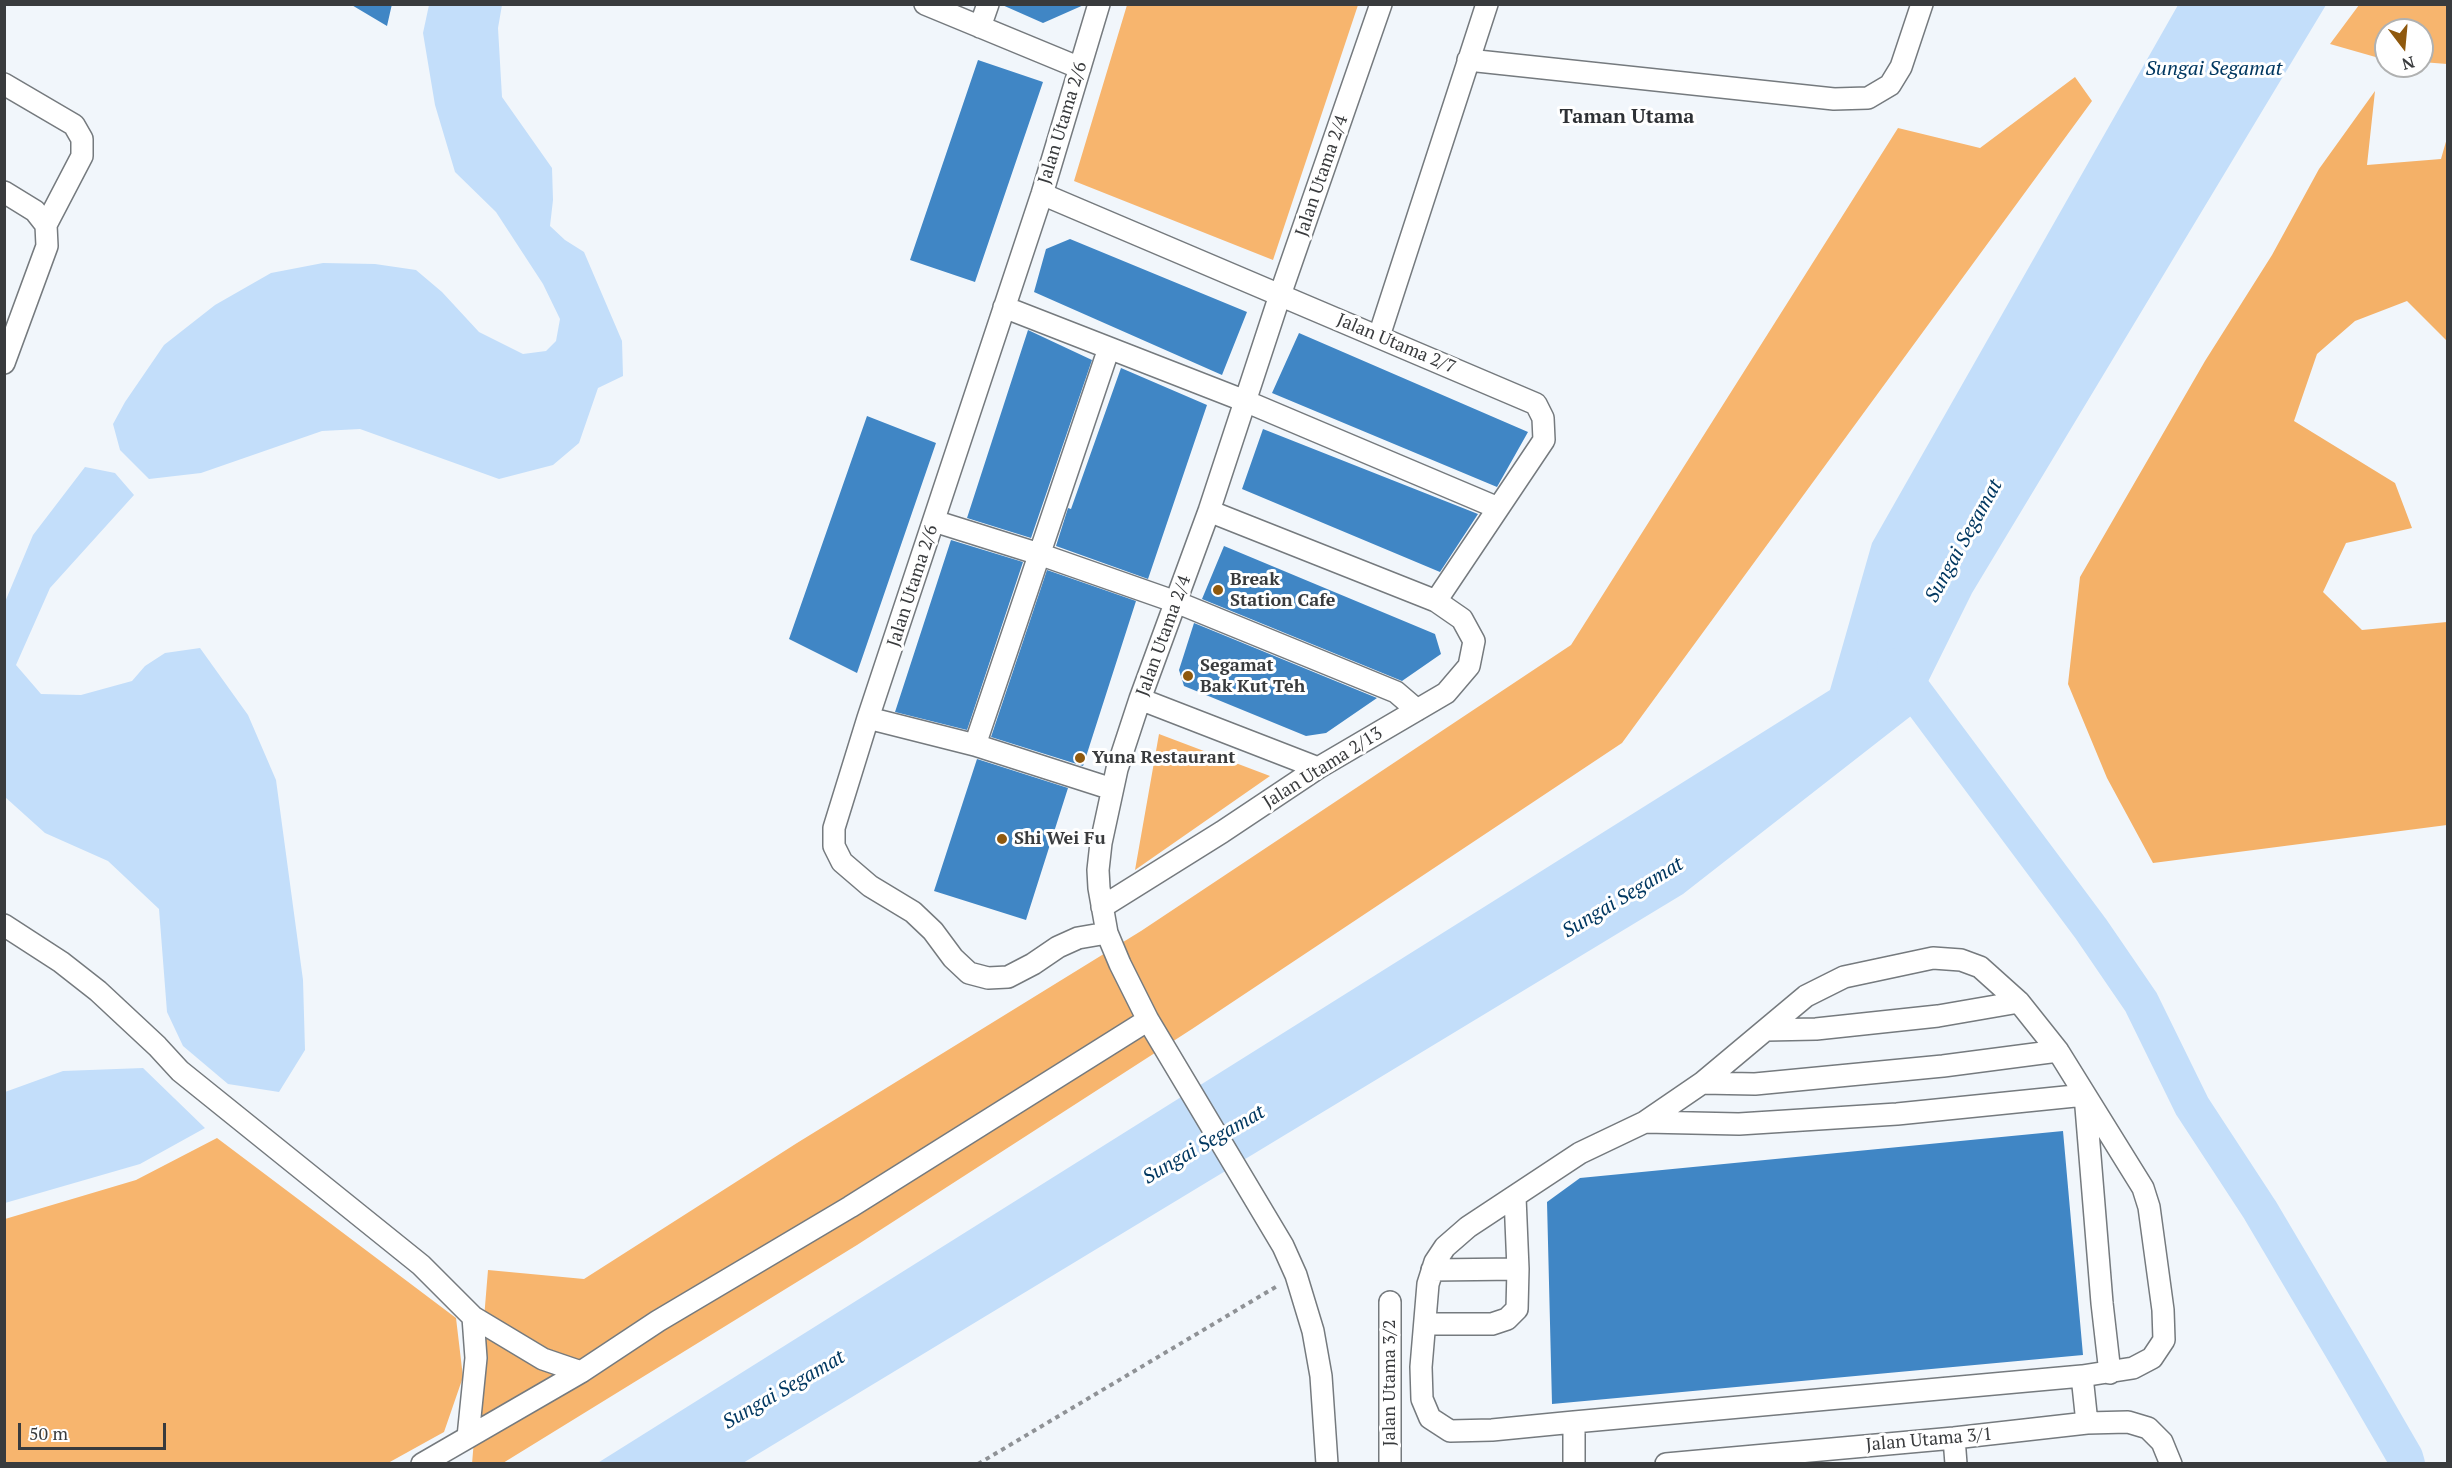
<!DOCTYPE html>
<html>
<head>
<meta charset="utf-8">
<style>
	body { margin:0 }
	#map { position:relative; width:2452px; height:1468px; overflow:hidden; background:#f1f6fb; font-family:"PT Serif",serif }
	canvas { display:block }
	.frame { position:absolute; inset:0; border:6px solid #393b3d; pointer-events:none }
	.north { position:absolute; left:2374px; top:18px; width:60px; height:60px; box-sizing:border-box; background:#fff; border:2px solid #b0b1b1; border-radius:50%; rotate:164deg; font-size:16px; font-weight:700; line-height:24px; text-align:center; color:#393b3d }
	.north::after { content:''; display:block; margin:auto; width:21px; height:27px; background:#8f590e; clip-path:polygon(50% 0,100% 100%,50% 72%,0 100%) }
	.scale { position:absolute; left:18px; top:1423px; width:148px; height:27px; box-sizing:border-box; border:3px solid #393b3d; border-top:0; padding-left:8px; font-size:18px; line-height:21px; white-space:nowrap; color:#393b3d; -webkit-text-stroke:4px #fff; paint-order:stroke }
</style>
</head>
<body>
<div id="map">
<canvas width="2452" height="1468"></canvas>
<div class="frame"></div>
<div class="north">N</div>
<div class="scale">50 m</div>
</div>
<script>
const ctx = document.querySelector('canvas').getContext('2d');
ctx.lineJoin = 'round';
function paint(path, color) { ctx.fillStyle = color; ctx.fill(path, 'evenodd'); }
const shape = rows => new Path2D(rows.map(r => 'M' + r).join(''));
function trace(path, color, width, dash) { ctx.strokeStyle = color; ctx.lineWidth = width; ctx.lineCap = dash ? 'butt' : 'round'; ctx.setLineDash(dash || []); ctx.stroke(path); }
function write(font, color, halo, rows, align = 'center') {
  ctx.font = font + ' "PT Serif",serif'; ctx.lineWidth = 6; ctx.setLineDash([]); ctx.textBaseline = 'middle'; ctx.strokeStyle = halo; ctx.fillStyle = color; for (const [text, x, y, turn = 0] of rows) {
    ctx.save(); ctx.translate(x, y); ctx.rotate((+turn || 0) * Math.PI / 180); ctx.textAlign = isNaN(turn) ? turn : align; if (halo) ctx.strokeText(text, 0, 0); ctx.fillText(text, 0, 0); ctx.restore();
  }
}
const green = shape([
	[1127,5,1358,5,1273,260,1074,181],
	[2359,5,2447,5,2447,64,2422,62,2422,30,2386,30,2386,60,2330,44],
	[2075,77,2092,101,1622,743,1192,1029,857,1245,503,1463,472,1464,488,1270,584,1279,797,1143,1141,931,1571,645,1898,128,1980,148],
	[1159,734,1270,776,1135,870],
	[217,1138,456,1318,463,1377,444,1432,388,1463,5,1463,5,1219,136,1180]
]);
const forest = shape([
	[2375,91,2367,165,2441,159,2447,138,2447,341,2407,301,2355,321,2317,354,2294,421,2395,483,2412,528,2346,543,2323,592,2362,630,2447,622,2447,825,2153,863,2107,778,2068,684,2080,577,2205,361,2272,255,2319,169]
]);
const water = shape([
	[429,5,502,5,498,28,502,97,552,168,553,200,550,226,565,240,584,252,622,341,623,376,598,388,579,443,553,465,499,479,360,429,322,431,201,473,149,479,120,450,113,424,125,402,164,345,215,305,271,273,323,263,375,264,416,270,442,292,479,332,523,354,546,351,556,341,560,319,543,284,496,212,455,172,435,105,423,33],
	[2178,5,2326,5,1972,593,1911,716,1683,894,743,1463,596,1464,1830,690,1872,543],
	[85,467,115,473,134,495,50,588,16,665,41,694,81,695,132,681,145,666,165,653,200,648,248,715,276,780,303,980,305,1050,279,1092,228,1084,183,1046,167,1012,159,909,108,861,45,833,5,797,5,602,33,535],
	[143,1068,205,1128,140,1164,5,1203,5,1092,63,1071]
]);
const river = shape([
	[1895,666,2091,929,2141,1002,2192,1106,2260,1210,2347,1357,2405,1457,2407,1464]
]);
const building = shape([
	[350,4,392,4,387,26],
	[1000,4,1086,4,1043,23],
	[978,60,1043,82,975,282,910,260],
	[1070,239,1247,312,1222,375,1034,292,1046,249],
	[1028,330,1092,360,1031,538,967,518],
	[1299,333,1528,432,1497,487,1272,393],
	[1121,368,1207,405,1148,579,1056,546,1068,508,1071,509],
	[867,416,936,443,857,673,789,639],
	[1263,429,1478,514,1440,572,1242,489],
	[951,540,1023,562,967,730,895,712],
	[1224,546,1435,634,1441,654,1402,681,1202,599],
	[1047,570,1136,601,1083,766,991,737],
	[1194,623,1377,698,1326,733,1306,736,1184,686,1179,670],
	[977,759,1068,788,1026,920,934,891],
	[2063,1131,2083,1355,1552,1404,1547,1202,1580,1178]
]);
const path = shape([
	[978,1464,1279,1285]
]);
const minor = shape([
	[925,4,1080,68],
	[1099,4,1042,194,868,718,834,828,834,846,842,862,870,886,913,912,933,931,953,958,969,973,988,978,1008,977,1033,964,1058,947,1078,938,1107,933],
	[980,27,988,4],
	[1468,60,1834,99,1868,98,1890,85,1901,67,1922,4],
	[4,84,74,125,82,139,82,156,46,225],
	[4,192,35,211,46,225,47,246,4,363],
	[1042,194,1536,404,1543,418,1544,440,1436,601],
	[1004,307,1245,401,1498,508],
	[1379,336,1487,4],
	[934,521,1039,554,1176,602,1396,692,1417,710],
	[1140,699,1318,768],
	[868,718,975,745,1112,789],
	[975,745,1109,348],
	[1102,907,1222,832,1318,768,1446,693,1469,666,1474,641,1462,619,1436,601,1209,511],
	[4,925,61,962,98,991,157,1046,180,1071,421,1265,473,1317,543,1359,581,1372],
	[1766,1030,1816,1029,1938,1016,2019,1002],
	[1702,1083,1755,1084,1943,1066,2058,1051],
	[1645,1122,1739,1124,1897,1114,2085,1095,2102,1303,2110,1373],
	[1432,1270,1518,1269],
	[1425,1324,1492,1324,1507,1319,1517,1309,1518,1269,1515,1197],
	[1574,1422,1492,1430,1450,1431,1430,1418,1422,1399,1421,1367,1428,1284,1435,1262,1445,1247,1468,1227,1580,1153,1645,1122,1702,1083,1806,996,1844,977,1933,958,1961,960,1980,967,2019,1002,2058,1051,2143,1188,2149,1207,2163,1310,2164,1340,2152,1358,2133,1368,2082,1376,2087,1423],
	[468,1437,476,1358,473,1317],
	[1954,1438,1956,1464],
	[422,1464,581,1372,658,1321,850,1207,1148,1020],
	[1327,1464,1321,1376,1313,1331,1296,1275,1283,1246,1148,1020,1120,964,1107,933,1099,888,1098,870,1101,843,1117,769,1140,699,1209,511,1280,295,1381,4],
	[1390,1464,1390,1302],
	[1574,1464,1574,1422,2082,1376],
	[1666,1464,1954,1438,2087,1423,2128,1422,2148,1428,2162,1442,2171,1464]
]);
const markers = [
	[1218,590,6,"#8f590e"],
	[1188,676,6,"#8f590e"],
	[1080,758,6,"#8f590e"],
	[1002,839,6,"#8f590e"]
];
const streetNames = [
	["Jalan Utama 2/6",1063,123,-73],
	["Jalan Utama 2/4",1322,176,-71],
	["Jalan Utama 2/7",1396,344,23],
	["Jalan Utama 2/6",913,586,-72],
	["Jalan Utama 2/4",1164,636,-70],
	["Jalan Utama 2/13",1323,768,-32],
	["Jalan Utama 3/2",1390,1383,-90],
	["Jalan Utama 3/1",1929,1440,-5]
];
const poiNames = [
	["Break",1230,580],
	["Station Cafe",1230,601],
	["Segamat",1200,666],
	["Bak Kut Teh",1200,687],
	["Yuna Restaurant",1092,758],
	["Shi Wei Fu",1014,839]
];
const waterNames = [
	["Sungai Segamat",2214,69],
	["Sungai Segamat",1964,541,-61],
	["Sungai Segamat",1623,898,-31],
	["Sungai Segamat",1204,1145,-30],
	["Sungai Segamat",784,1390,-30]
];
const neighbourhoodNames = [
	["Taman Utama",1627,117]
];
paint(green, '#f7b56e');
paint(forest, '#f4b168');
paint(water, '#c3defa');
trace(river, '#c3defa', 36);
paint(building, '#4086c5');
trace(minor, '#757a7e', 24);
trace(path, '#8f9296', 4, [4.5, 4.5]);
trace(minor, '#fff', 21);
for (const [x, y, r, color] of markers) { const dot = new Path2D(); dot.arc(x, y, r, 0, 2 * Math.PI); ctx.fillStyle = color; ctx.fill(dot); trace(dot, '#fff', 2); }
write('18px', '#393b3d', '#fff', streetNames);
write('bold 18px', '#393b3d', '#fff', poiNames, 'left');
write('italic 20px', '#003760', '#fff', waterNames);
write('bold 20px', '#2e3135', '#fff', neighbourhoodNames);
</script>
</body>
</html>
